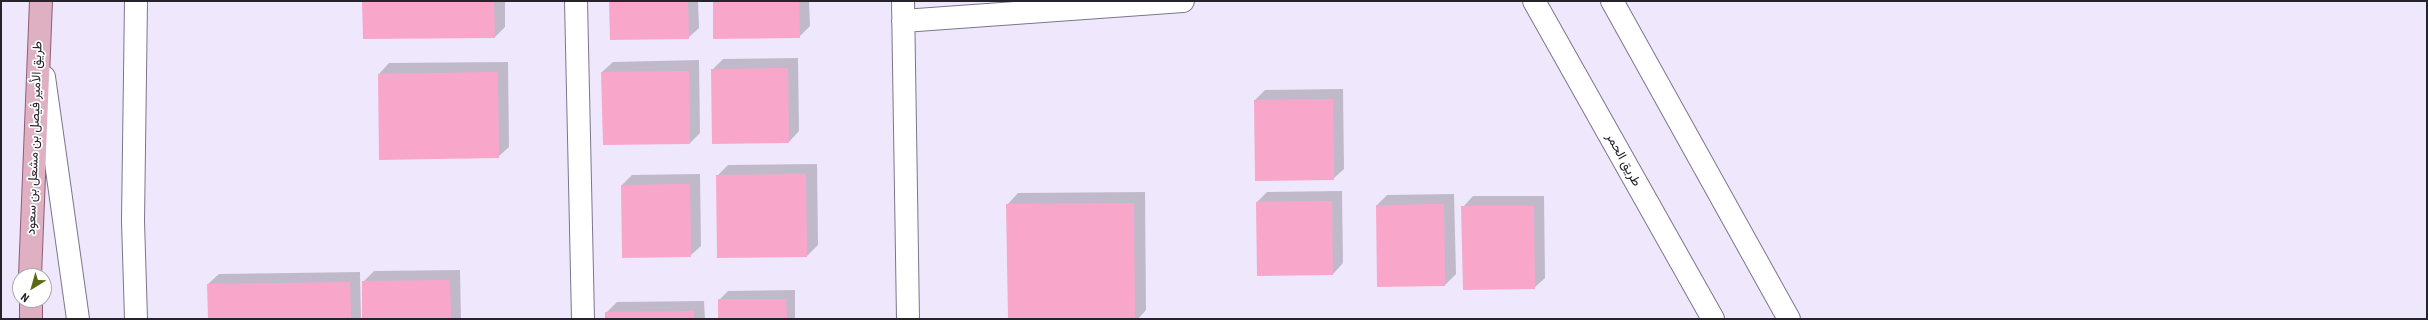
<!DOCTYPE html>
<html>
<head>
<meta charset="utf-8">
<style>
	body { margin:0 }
	#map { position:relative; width:2428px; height:320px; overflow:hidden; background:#efe8fd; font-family:"Roboto Condensed",sans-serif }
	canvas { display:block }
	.frame { position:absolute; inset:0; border:2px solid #26232c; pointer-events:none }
	.north { position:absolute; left:12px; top:268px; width:40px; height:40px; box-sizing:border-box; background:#fff; border:1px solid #a8a7ab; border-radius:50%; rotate:217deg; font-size:11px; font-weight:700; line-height:16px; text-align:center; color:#26232c }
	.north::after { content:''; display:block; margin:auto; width:14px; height:18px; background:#5b6a14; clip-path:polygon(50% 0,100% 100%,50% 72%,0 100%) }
</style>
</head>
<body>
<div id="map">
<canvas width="2428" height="320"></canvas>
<div class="frame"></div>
<div class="north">N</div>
</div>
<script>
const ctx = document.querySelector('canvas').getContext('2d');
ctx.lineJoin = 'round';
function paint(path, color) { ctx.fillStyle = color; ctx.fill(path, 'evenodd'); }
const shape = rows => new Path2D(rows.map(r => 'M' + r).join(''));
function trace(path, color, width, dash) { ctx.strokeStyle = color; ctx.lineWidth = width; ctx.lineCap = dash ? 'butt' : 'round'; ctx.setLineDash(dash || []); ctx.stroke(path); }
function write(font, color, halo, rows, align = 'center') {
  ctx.font = font + ' "Roboto Condensed",Vazirmatn,sans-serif'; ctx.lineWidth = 3.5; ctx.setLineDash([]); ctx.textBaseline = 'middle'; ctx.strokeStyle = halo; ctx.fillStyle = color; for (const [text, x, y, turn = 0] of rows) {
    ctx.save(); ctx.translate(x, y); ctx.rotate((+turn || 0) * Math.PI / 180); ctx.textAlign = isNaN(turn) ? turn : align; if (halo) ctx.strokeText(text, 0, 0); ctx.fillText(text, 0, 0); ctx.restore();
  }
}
const shadow = shape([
	[363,1,505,1,505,27,495,37],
	[610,1,698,1,699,28,688,38],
	[714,1,809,1,810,26,799,37],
	[798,58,799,131,789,142,712,70,723,59],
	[699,60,700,133,690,143,602,72,613,62],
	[508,62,509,147,498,157,380,159,379,74,389,63],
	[1343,89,1344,169,1333,179,1255,100,1265,90],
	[817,164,818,245,807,256,717,176,728,165],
	[700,174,701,246,690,256,622,185,632,175],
	[1342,191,1343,263,1333,274,1257,202,1267,192],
	[1145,192,1146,310,1138,319,1009,319,1007,205,1018,193],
	[1454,194,1456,274,1445,285,1377,205,1387,195],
	[1473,196,1544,196,1545,278,1534,288,1463,207],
	[460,270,461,319,363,319,363,282,374,271],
	[360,272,361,319,209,319,208,284,219,274],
	[795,290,795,319,719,319,719,300,728,291],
	[704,301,705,319,606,319,606,313,617,302]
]);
const building = shape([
	[362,1,494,1,495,38,363,39],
	[609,1,688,1,689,39,610,40],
	[713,1,799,1,800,38,713,39],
	[788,68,789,143,712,144,711,69],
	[689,71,690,144,603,145,601,72],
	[498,72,499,158,379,160,378,74],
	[1333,99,1334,180,1255,181,1254,100],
	[806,174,807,257,717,258,716,175],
	[690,184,691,257,622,258,621,185],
	[1332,201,1333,275,1257,276,1256,202],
	[1134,203,1135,319,1008,319,1006,204],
	[1444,204,1445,286,1377,287,1376,205],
	[1461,206,1534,206,1535,289,1463,290],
	[450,280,451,319,362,319,362,281],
	[350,282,351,319,208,319,207,284],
	[718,299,786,299,787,319,718,319],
	[694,311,694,319,605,319,605,312]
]);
const street = shape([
	[576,1,583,319],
	[903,1,908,319],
	[903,21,1183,1]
]);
const secondary = shape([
	[1534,1,1713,319],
	[1612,1,1789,319],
	[44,77,78,319],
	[136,319,133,221,136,1]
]);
const primary = shape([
	[30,276,41,1],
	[31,300,31,319]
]);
const streetNames = [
	["طريق الأمير فيصل بن مشعل بن سعود",35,138,-88],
	["طريق الحمر",1623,160,61]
];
paint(shadow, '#0003');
paint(building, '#f9a6cb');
trace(street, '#7d758c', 24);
trace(secondary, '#7d758c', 24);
trace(primary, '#905c73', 24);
trace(street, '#fff', 22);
trace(secondary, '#fff', 22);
trace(primary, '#dfb0c2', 22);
write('13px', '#26232c', '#fff', streetNames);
</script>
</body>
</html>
